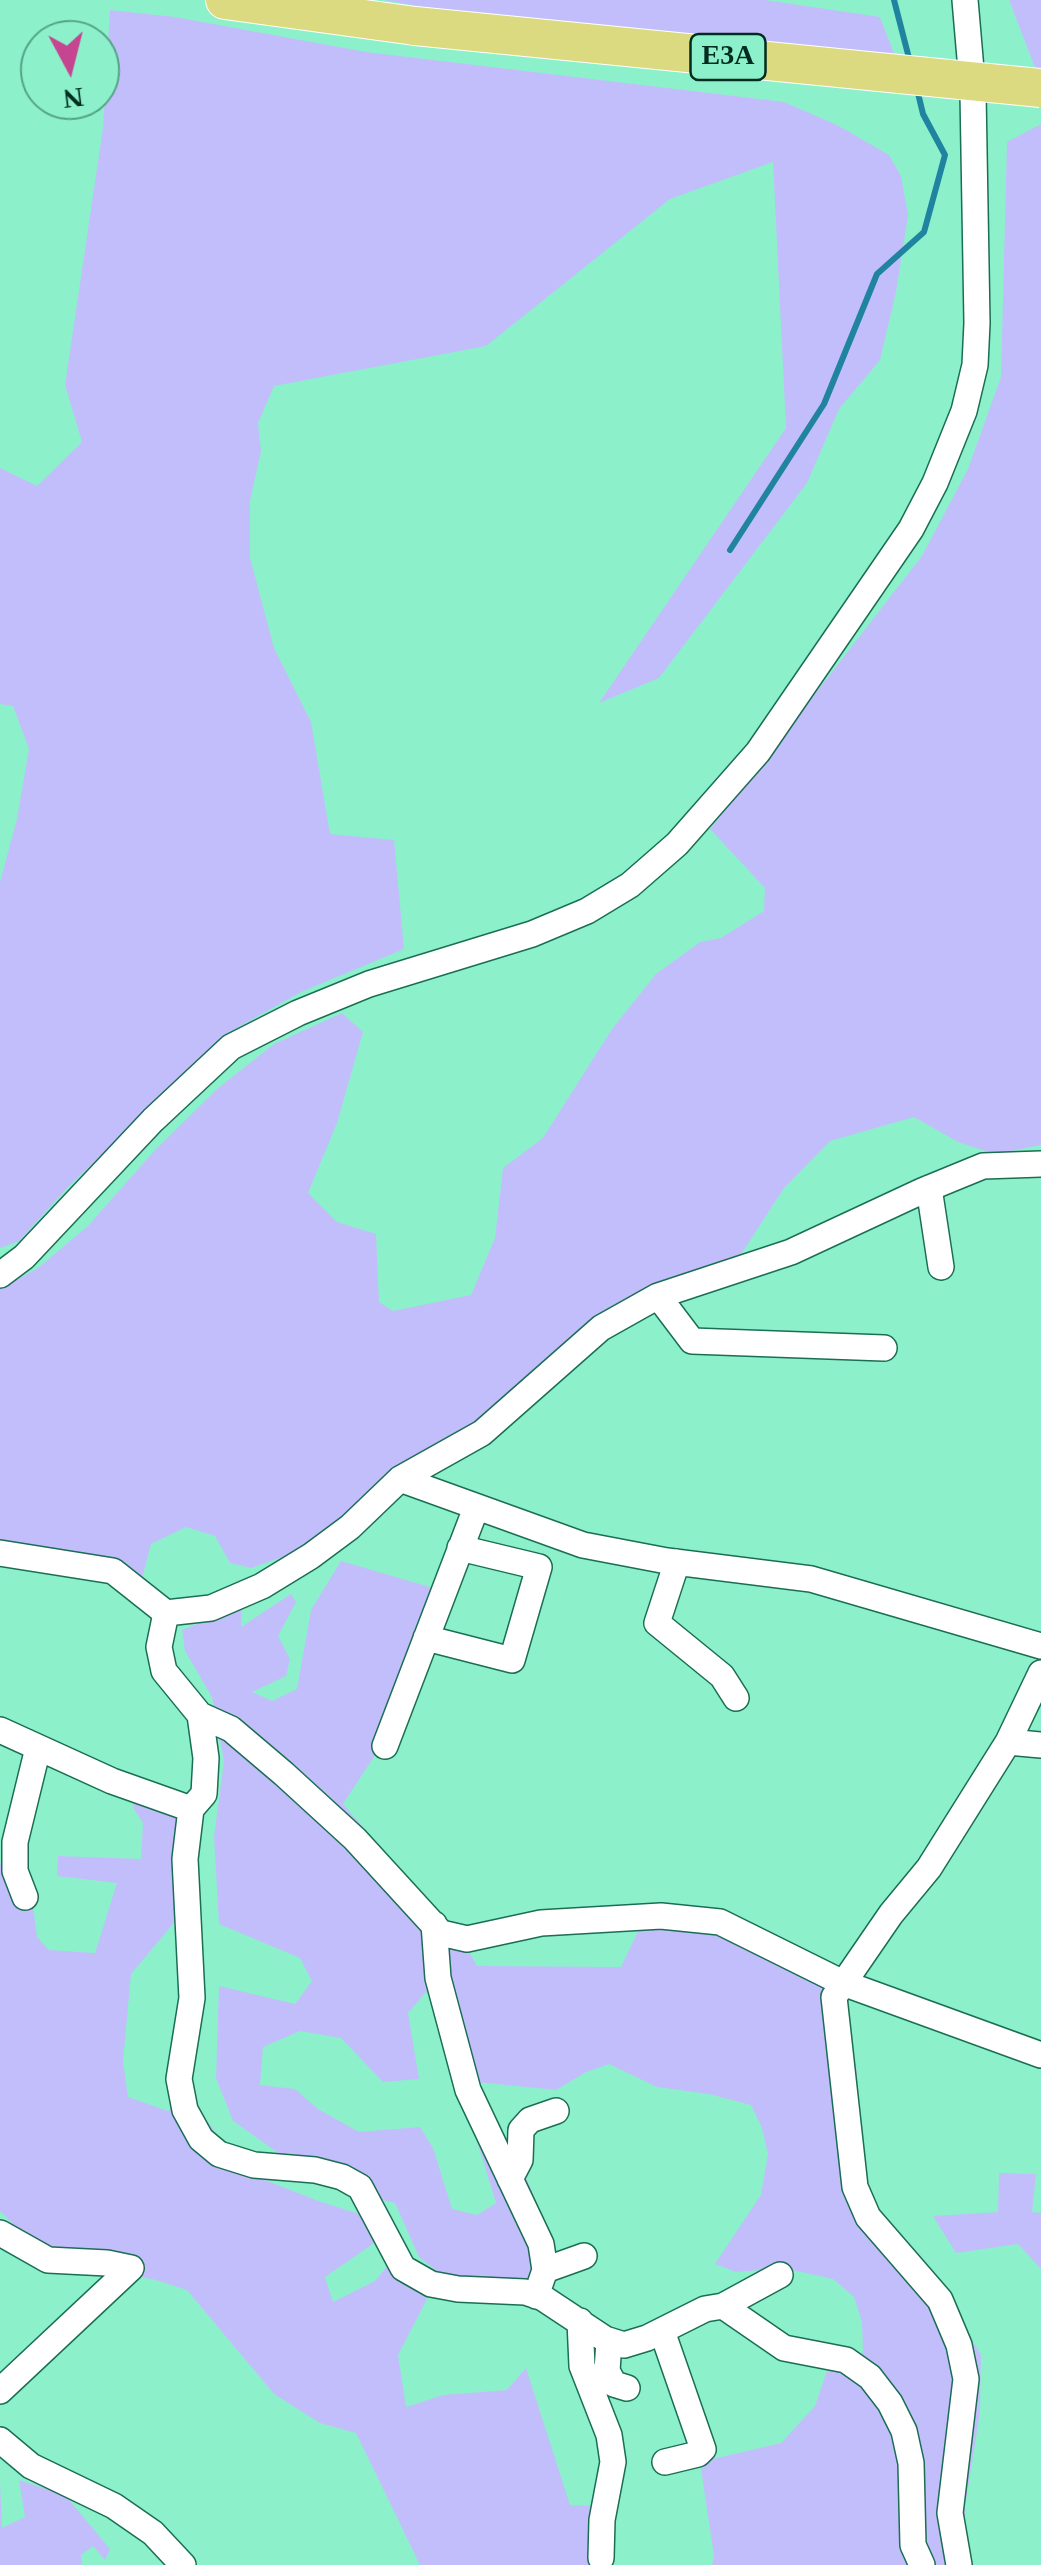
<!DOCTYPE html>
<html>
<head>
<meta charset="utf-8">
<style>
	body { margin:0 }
	#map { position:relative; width:1041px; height:2565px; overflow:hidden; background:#8cf1cb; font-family:"Times New Roman",serif }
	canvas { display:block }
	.north { position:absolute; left:20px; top:20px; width:100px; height:100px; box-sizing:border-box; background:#8cf1cb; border:2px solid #54a386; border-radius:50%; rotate:173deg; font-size:28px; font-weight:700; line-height:40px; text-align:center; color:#002d1f }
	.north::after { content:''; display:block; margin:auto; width:35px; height:45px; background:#c54590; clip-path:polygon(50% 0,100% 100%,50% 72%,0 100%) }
</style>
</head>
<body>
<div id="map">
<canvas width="1041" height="2565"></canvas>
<div class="north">N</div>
</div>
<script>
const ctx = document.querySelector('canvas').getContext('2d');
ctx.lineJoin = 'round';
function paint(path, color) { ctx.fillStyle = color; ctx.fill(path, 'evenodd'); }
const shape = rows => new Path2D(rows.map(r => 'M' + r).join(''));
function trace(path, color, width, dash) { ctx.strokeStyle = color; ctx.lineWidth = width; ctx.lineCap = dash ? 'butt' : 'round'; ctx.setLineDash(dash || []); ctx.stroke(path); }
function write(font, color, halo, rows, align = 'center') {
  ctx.font = font + ' "Times New Roman",serif'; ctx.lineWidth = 10; ctx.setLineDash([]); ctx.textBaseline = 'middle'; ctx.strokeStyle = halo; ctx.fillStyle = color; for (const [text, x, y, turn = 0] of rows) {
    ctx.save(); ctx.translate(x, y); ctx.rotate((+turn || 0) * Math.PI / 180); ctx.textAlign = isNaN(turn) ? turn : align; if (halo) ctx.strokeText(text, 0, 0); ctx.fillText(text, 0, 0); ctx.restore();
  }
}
const green = shape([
	[384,0,765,0,880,17,900,69,518,24],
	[1009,0,1041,0,1041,73,1037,73],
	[110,10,175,17,366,52,784,102,837,125,889,155,901,176,908,215,896,292,880,360,839,409,807,483,659,678,599,703,786,428,773,162,670,199,486,346,274,386,258,423,261,451,250,501,250,558,274,648,311,722,330,834,394,840,404,949,301,992,226,1034,68,1187,19,1241,0,1248,0,882,17,819,29,749,13,706,0,704,0,468,37,486,82,442,65,385,103,128],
	[1041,124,1041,1145,995,1154,958,1142,914,1117,830,1141,784,1188,736,1262,607,1309,534,1390,325,1542,251,1568,230,1563,215,1536,186,1527,151,1544,141,1582,0,1556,0,1289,38,1268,88,1226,155,1150,217,1089,274,1044,342,1013,363,1032,337,1123,308,1193,337,1222,376,1234,379,1302,393,1311,471,1295,495,1238,503,1168,543,1138,612,1029,656,974,700,942,721,938,764,911,765,888,710,829,922,556,968,469,1001,377,1007,142],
	[341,1561,447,1592,379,1749,343,1804,467,1948,477,1966,621,1967,640,1927,695,1931,752,1941,840,1991,856,2064,864,2183,876,2219,947,2300,981,2355,980,2412,965,2507,967,2565,712,2565,714,2556,700,2462,781,2443,815,2406,827,2371,860,2361,863,2351,862,2322,854,2297,833,2279,783,2268,736,2272,715,2264,761,2195,768,2154,762,2128,751,2105,709,2094,657,2087,609,2064,586,2072,556,2090,476,2082,454,2008,426,1992,408,2013,419,2079,383,2082,341,2038,300,2031,263,2047,260,2085,295,2089,318,2109,359,2132,420,2127,433,2148,452,2209,477,2215,496,2203,475,2134,504,2139,527,2180,550,2233,558,2264,551,2283,446,2278,419,2257,395,2203,325,2186,233,2121,216,2078,219,1986,295,2004,312,1981,300,1958,219,1924,214,1837,224,1761,212,1697,185,1651,182,1630,242,1606,241,1627,291,1594,296,1602,278,1636,290,1659,286,1676,252,1692,272,1701,297,1689,311,1610],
	[131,1791,194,1824,193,1900,131,1974,123,2061,128,2097,168,2111,184,2098,212,2127,232,2160,252,2175,321,2202,376,2219,380,2239,325,2277,333,2302,375,2281,398,2253,429,2295,398,2355,406,2407,443,2395,507,2390,526,2368,570,2505,609,2506,608,2556,613,2565,420,2565,356,2433,320,2423,274,2394,187,2290,156,2280,75,2264,31,2243,0,2211,0,1864,27,1860,37,1937,49,1950,95,1953,117,1883,57,1876,58,1856,141,1859,143,1823,134,1809],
	[999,2173,1036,2174,1032,2212,1041,2213,1041,2269,1018,2244,956,2253,933,2216,998,2212],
	[19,2480,65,2495,110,2549,105,2560,93,2546,81,2555,82,2565,0,2565,0,2482,2,2528,25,2517]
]);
const stream = shape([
	[894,0,910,62],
	[730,550,824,404,877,274,924,232,945,155,923,114,917,89]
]);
const minor = shape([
	[929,1188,941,1267],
	[0,1275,24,1257,153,1120,231,1047,298,1013,369,984,532,934,587,911,630,885,677,844,758,752,911,529,935,483,964,411,975,365,977,323,973,93,965,0],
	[658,1296,692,1341,884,1348],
	[400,1479,583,1545,667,1561,811,1579,1041,1646],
	[0,1553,113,1571,166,1613,211,1608,262,1586,311,1556,350,1527,400,1479,482,1433,601,1328,658,1296,791,1252,922,1191,983,1166,1041,1164],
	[677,1562,657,1623,722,1676,736,1698],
	[166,1613,159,1647,164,1671,200,1715,231,1729,284,1774,355,1839,441,1933,467,1939,541,1923,661,1916,720,1922,843,1983,1041,2055],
	[426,1638,512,1660,539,1567,460,1548],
	[200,1715,206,1758,204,1794,191,1809,185,1859,192,1998,179,2079,185,2110,201,2139,219,2154,254,2165,315,2170,342,2177,360,2187,403,2268,431,2284,458,2289,525,2292,543,2298,605,2339,624,2345,647,2338,705,2309,723,2306,784,2348,846,2360,870,2377,890,2403,904,2431,911,2463,913,2545,922,2565],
	[0,1730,112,1781,191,1809],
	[1008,1742,1041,1745],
	[385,1746,476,1508],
	[25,1897,15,1871,15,1842,38,1748],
	[434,1924,438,1978,468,2090,541,2244,545,2270,536,2296],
	[510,2179,520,2160,521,2130,530,2120,556,2111],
	[0,2233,48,2260,107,2263,131,2268,0,2391],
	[545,2270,584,2256],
	[723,2306,780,2275],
	[580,2321,582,2366,609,2435,613,2462,602,2520,601,2558],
	[662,2331,703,2449,698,2454,665,2462],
	[609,2341,607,2371,614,2384,627,2388],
	[0,2440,31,2466,114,2506,153,2533,183,2565],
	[959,2565,950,2513,966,2379,959,2345,940,2300,868,2217,855,2187,834,1997,891,1914,929,1868,1008,1742,1041,1673]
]);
const highway = shape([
	[225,0,415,26]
]);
const highwayBridge = shape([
	[415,26,1041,88]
]);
const shields = [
	[728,57,75]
];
const shieldNames = [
	["E3A",728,57]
];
paint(green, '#c2befb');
trace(stream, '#2084a0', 6);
trace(minor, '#1a6e54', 28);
trace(highway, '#fff', 40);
trace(minor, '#fff', 25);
trace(highway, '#dbda81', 38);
trace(highwayBridge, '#fff', 40, []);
trace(highwayBridge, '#dbda81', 38);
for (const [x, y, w] of shields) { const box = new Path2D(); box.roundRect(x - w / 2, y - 23, w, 46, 8); ctx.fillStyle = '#8cf1cb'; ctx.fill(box); trace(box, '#002d1f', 2.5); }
write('bold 28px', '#002d1f', null, shieldNames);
</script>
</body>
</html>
